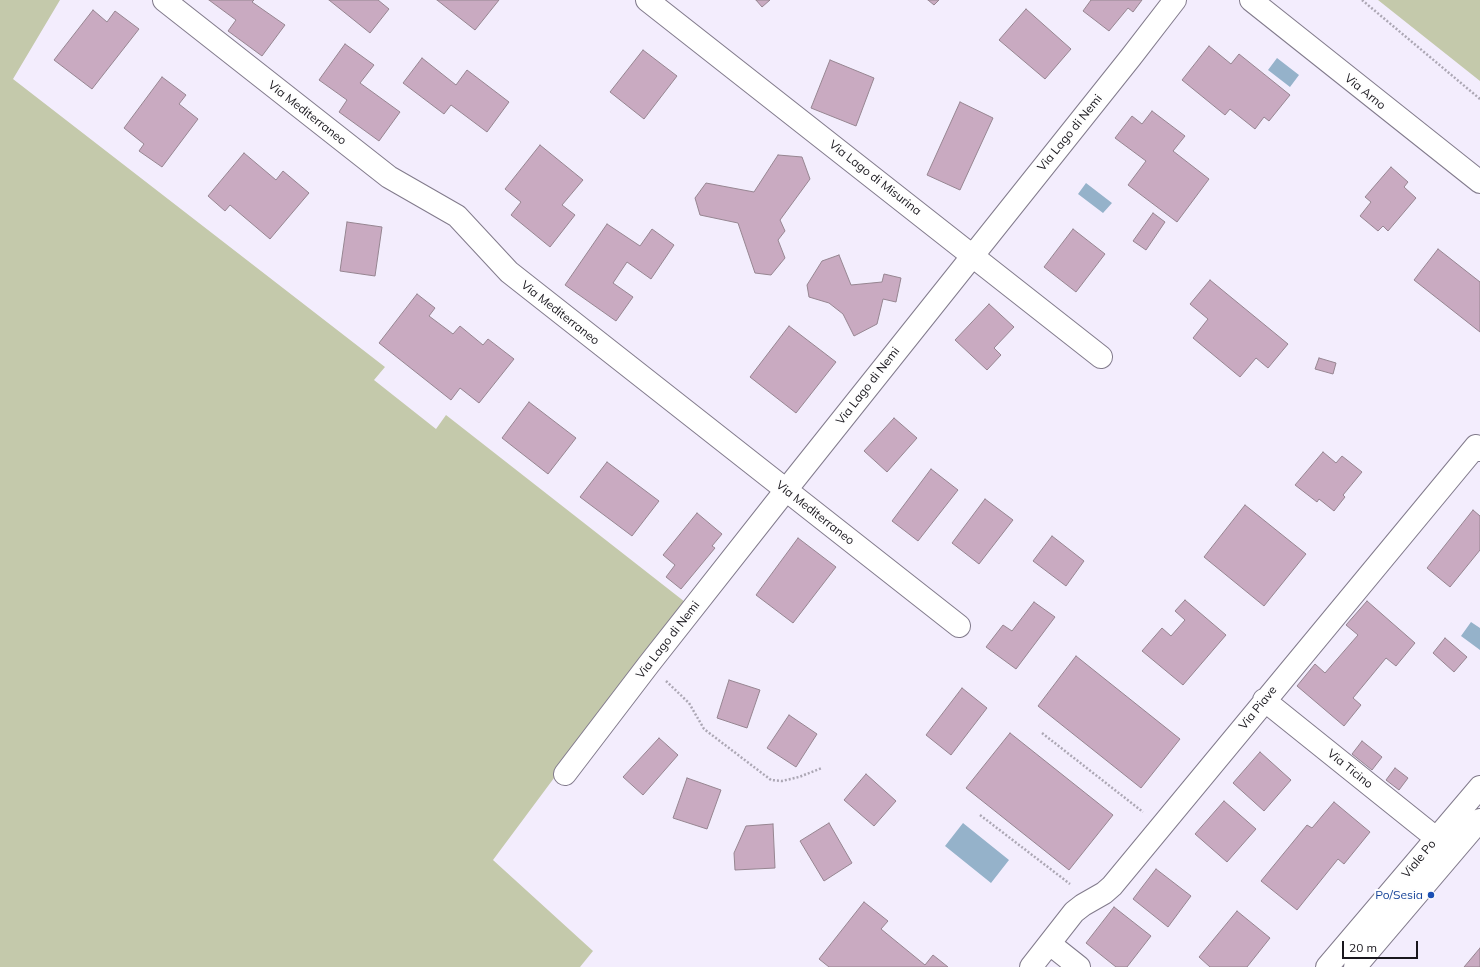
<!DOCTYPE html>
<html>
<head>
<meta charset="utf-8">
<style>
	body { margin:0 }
	#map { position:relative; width:1480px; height:967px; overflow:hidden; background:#f3edfd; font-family:Mulish,sans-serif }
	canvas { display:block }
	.scale { position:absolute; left:1342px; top:941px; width:76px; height:18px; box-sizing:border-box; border:2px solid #19171d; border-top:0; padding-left:5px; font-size:12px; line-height:14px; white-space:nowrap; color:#19171d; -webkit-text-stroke:3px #fefefe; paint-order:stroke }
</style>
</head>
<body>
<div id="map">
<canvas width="1480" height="967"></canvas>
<div class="scale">20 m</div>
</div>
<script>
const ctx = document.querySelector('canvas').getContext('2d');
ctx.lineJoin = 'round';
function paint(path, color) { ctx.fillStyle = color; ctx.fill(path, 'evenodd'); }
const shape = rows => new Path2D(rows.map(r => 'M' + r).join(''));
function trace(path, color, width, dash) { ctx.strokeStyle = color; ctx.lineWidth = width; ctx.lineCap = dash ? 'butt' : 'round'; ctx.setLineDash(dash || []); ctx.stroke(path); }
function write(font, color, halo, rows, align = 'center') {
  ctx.font = font + ' Mulish,sans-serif'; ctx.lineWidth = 4; ctx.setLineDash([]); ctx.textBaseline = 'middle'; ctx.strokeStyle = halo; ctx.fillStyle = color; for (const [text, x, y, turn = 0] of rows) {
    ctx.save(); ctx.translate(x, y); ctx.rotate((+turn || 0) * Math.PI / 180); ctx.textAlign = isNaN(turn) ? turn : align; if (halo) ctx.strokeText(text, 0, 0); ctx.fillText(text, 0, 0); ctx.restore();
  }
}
const green = shape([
	[0,0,60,0,13,79,385,367,374,380,436,429,446,415,685,602,493,860,593,951,580,967,0,967],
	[1378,0,1480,0,1480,81]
]);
const water = shape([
	[1277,58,1299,75,1290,87,1268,70],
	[1086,183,1112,203,1103,213,1078,194],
	[1471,622,1480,628,1480,650,1461,636],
	[963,823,1009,860,991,883,945,846]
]);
const building = shape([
	[209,0,254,0,252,2,285,25,262,56,228,31,236,20,209,0],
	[329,0,378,0,389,9,370,33,329,0],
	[437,0,499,0,475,30,437,0],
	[756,0,770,0,762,7,756,0],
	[928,0,939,0,934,5,928,0],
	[1091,0,1142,0,1133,12,1128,8,1109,31,1083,11,1091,0],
	[1026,9,1071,49,1045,79,999,40,1026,9],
	[93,10,107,22,115,11,139,29,92,89,54,60,93,10],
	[345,44,374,65,360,83,400,112,379,141,339,112,347,100,319,80,345,44],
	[1209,46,1231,64,1239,54,1290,95,1269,121,1264,117,1255,129,1230,109,1225,115,1182,80,1209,46],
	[643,50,677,76,644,119,610,92,643,50],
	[422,58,456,85,467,70,509,102,487,132,451,105,444,114,403,83,422,58],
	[830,60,874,78,856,126,811,108,830,60],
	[162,77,186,95,179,104,198,119,162,167,139,151,144,144,124,128,162,77],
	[960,102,993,118,960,190,927,175,960,102],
	[1152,111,1185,136,1173,151,1209,179,1177,222,1128,185,1146,161,1115,138,1132,116,1142,124,1152,111],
	[540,145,583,180,562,205,575,215,550,247,511,215,521,202,505,189,540,145],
	[244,153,276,180,283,171,309,193,270,239,230,205,225,211,208,196,244,153],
	[778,155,802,157,810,179,780,220,785,231,778,240,785,258,771,275,755,273,738,223,700,215,695,198,706,183,754,192,778,155],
	[1391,167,1408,182,1404,187,1416,198,1388,231,1383,226,1378,231,1360,216,1371,202,1365,197,1391,167],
	[1153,213,1165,222,1146,250,1133,241,1153,213],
	[347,222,382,227,375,276,340,271,347,222],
	[607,224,640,246,652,229,674,245,651,279,627,262,613,283,633,297,616,321,565,285,607,224],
	[1073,229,1105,254,1076,292,1044,267,1073,229],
	[1438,249,1480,282,1480,332,1414,280,1438,249],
	[839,255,851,285,882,282,884,274,901,278,896,302,883,299,877,324,854,336,843,314,829,303,809,297,807,285,822,261,839,255],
	[1210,280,1288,344,1268,368,1256,358,1240,377,1193,338,1208,319,1190,304,1210,280],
	[417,294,435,308,429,316,453,334,460,326,483,345,488,339,514,359,479,403,460,388,451,400,379,343,417,294],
	[989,304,1014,327,994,348,1001,355,987,370,955,340,989,304],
	[789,326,836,362,796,413,750,377,789,326],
	[1319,358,1336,363,1333,374,1315,369,1319,358],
	[529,402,576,438,548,474,502,438,529,402],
	[894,418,917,438,887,472,864,451,894,418],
	[1323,452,1336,463,1342,456,1362,472,1343,495,1345,497,1334,511,1319,499,1317,502,1295,485,1323,452],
	[607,462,659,501,632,536,580,497,607,462],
	[931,469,958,490,918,541,892,521,931,469],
	[985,499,1013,520,979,564,952,543,985,499],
	[1245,505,1306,554,1264,606,1204,557,1245,505],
	[1473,510,1480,516,1480,550,1450,587,1427,568,1473,510],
	[697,513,722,534,712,546,715,548,681,589,666,577,675,565,663,555,697,513],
	[1052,536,1084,561,1066,586,1033,561,1052,536],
	[798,538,836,567,793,623,756,595,798,538],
	[1185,600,1226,635,1183,685,1142,651,1162,628,1171,636,1185,620,1175,611,1185,600],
	[1367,601,1415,643,1396,666,1386,658,1353,698,1361,705,1344,726,1297,686,1315,664,1325,673,1358,635,1346,625,1367,601],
	[1034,602,1055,617,1016,669,986,647,1003,625,1012,631,1034,602],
	[1445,638,1467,657,1454,672,1433,653,1445,638],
	[1076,656,1180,739,1141,788,1038,706,1076,656],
	[729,680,760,690,747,728,717,718,729,680],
	[962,688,987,708,951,755,926,735,962,688],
	[789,715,817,734,796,767,767,748,789,715],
	[1010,733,1113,815,1069,870,966,788,1010,733],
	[659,738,678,755,643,795,623,777,659,738],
	[1362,741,1382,757,1372,770,1352,754,1362,741],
	[1260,752,1291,780,1264,811,1233,783,1260,752],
	[1395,768,1408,778,1399,790,1386,780,1395,768],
	[866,774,896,801,874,826,844,800,866,774],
	[687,778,721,790,707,829,673,818,687,778],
	[1224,801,1256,829,1227,862,1195,834,1224,801],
	[1334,802,1370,832,1344,864,1338,859,1297,910,1261,881,1307,825,1312,828,1334,802],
	[829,823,852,863,824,881,800,841,829,823],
	[773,824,775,868,735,870,734,853,746,826,773,824],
	[1156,869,1191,896,1168,927,1133,899,1156,869],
	[864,902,888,921,881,929,925,965,933,955,948,967,829,967,819,959,864,902],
	[1114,907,1151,936,1127,967,1116,967,1086,943,1114,907],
	[1237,911,1270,938,1247,967,1210,967,1199,957,1237,911],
	[1480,948,1480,967,1464,967,1480,948]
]);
const path = shape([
	[1362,0,1480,99],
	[666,681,689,703,704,729,771,780,782,781,799,777,822,768],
	[1042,733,1143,812],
	[980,815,1070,884]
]);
const minor = shape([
	[164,0,389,177,457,216,509,272,959,626],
	[647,0,1101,357],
	[1251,0,1480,182],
	[1264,700,1436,838],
	[565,774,649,664,786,490,1131,57,1175,0],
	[1050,944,1079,967],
	[1031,967,1074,912,1083,905,1104,893,1112,886,1476,446,1480,450],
	[1327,967,1480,787],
	[1355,967,1480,820]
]);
const markers = [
	[1431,895,4,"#1a4fb4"]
];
const streetNames = [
	["Via Arno",1365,92,39],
	["Via Mediterraneo",307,113,38],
	["Via Lago di Nemi",1070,133,-51],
	["Via Lago di Misurina",875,178,38],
	["Via Mediterraneo",560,313,38],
	["Via Lago di Nemi",868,386,-52],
	["Via Mediterraneo",815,513,38],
	["Via Lago di Nemi",668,640,-52],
	["Via Piave",1258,708,-51],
	["Via Ticino",1350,769,39],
	["Viale Po",1419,859,-50]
];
const transitNames = [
	["Po/Sesia",1423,895]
];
paint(green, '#c4c9ab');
paint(water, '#95b2ca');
paint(building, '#c9aac1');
trace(building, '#968591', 1);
trace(minor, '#827b8c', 24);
trace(path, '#aca7b4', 2.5, [2, 2]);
trace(minor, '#fff', 22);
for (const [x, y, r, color] of markers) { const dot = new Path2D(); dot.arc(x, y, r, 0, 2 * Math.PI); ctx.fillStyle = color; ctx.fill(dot); trace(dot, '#fefefe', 1.5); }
write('12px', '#19171d', '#fefefe', streetNames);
write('12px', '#164399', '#fefefe', transitNames, 'right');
</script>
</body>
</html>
